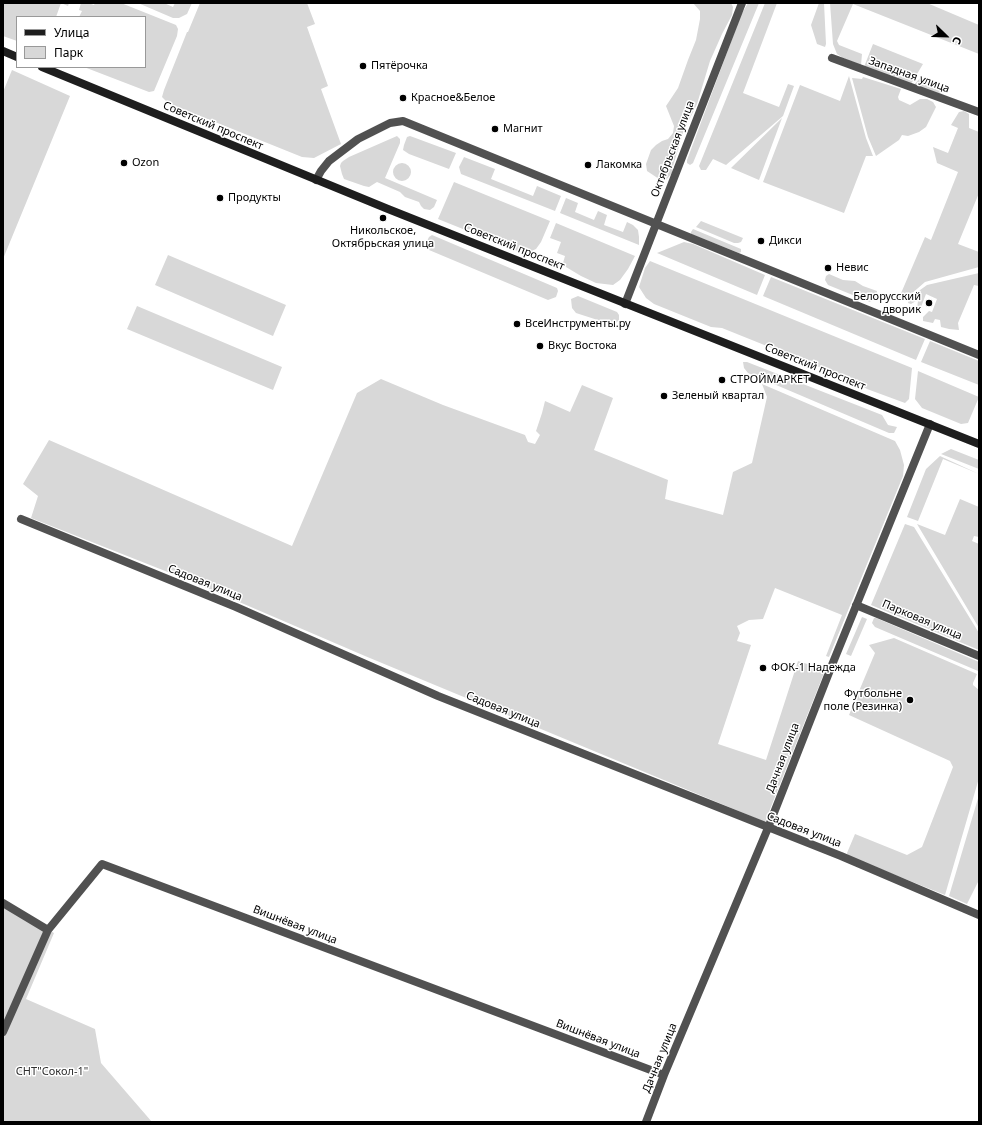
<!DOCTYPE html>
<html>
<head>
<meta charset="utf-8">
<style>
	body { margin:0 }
	#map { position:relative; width:982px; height:1125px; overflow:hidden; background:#fff; font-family:"Noto Sans",sans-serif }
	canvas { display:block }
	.frame { position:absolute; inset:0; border:4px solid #000; pointer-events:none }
	.legend { position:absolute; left:16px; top:16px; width:130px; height:52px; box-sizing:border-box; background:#fff; border:1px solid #999; margin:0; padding:5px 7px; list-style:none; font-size:12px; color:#000 }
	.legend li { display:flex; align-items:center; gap:8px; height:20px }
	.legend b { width:20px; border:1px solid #999 }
	.north { position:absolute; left:926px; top:16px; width:40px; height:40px; -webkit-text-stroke:3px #fff; paint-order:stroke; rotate:113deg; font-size:11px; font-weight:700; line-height:16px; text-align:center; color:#000 }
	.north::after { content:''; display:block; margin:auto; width:14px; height:18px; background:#000; clip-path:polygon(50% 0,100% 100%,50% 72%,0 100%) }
</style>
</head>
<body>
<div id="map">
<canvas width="982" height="1125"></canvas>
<div class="frame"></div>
<ul class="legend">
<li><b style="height:5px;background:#1e1e1e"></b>Улица</li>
<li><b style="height:11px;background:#d8d8d8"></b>Парк</li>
</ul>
<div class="north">С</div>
</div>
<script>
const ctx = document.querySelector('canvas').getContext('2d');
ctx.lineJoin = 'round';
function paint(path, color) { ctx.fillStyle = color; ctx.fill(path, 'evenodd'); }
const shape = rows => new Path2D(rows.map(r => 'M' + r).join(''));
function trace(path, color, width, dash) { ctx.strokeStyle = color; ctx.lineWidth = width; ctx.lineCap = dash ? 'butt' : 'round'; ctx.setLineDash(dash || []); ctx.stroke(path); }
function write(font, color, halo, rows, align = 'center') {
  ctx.font = font + ' "Noto Sans",sans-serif'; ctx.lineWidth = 3; ctx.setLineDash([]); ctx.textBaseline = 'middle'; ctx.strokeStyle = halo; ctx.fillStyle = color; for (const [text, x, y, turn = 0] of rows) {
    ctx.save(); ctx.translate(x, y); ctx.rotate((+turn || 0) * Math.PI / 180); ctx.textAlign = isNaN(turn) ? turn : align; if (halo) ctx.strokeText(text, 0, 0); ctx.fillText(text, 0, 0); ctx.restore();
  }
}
const green = shape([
	[3,3,69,3,68,6,61,3,56,17,17,17,17,41,3,36],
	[81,3,88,3,94,5,95,3,121,3,176,25,178,29,177,36,154,91,149,92,84,67,145,67,145,17,79,17,82,11,79,10],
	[138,3,164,3,173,7,175,3,192,3,187,14,179,18,173,18],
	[200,3,307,3,315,24,307,27,328,86,321,89,341,144,314,158,302,157,168,103,162,97,164,90,187,32,188,32],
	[693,3,731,3,733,7,732,15,722,34,710,61,697,104,684,130,673,166,672,173,666,180,659,179,647,171,646,164,651,150,656,145,662,141,668,139,673,133,674,126,666,106,678,88,688,60,696,40,700,19,700,11],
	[748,3,759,3,693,163,690,165,687,163,687,160,741,15],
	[765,3,777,3,743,93,779,107,788,84,794,86,783,116,726,165,713,159,706,170,701,170,699,166],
	[819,3,824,3,826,44,825,47,817,44,811,25],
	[830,3,927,3,979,25,979,54,853,4,837,41,839,45,862,54,861,65,843,58,837,54,833,44],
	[873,44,923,64,911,84,864,67],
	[12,70,70,96,3,259,3,92],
	[849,76,866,138,873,156,866,156,844,213,763,182,800,85,840,101],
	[863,77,901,89,898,97,899,100,910,105,920,99,927,99,933,102,936,107,926,127,919,132,908,136,902,135,899,140,876,156,868,137,852,78,862,79],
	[921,77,946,87,943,93,939,94,914,85],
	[964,111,969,114,969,128,979,132,979,193,958,244,979,252,979,267,925,282,910,295,899,298,925,237,931,240,958,172,937,163,933,147,948,153,958,128,951,125,959,112],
	[782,118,759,180,731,168],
	[397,136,400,139,400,143,385,178,437,200,434,207,430,210,424,209,421,206,419,202,405,197,400,192,377,182,369,187,364,186,344,179,342,174,340,166,341,163,343,161,349,157],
	[410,136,456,153,449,169,409,154,403,150,404,145,407,137],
	[464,157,495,169,491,179,533,196,537,186,561,196,555,211,461,174,459,167],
	'393 172a9 9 0 1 1 18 0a9 9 0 1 1-18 0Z',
	[454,182,550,221,541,242,536,249,525,254,438,219],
	[566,198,578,203,575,212,594,220,598,211,607,215,604,225,623,232,627,222,633,225,638,230,639,237,639,245,560,213],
	[701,221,743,238,741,242,738,243,734,243,696,227],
	[556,223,635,256,628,269,620,280,613,285,596,283,581,276,566,267,563,263,565,256,557,253,561,242,550,238],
	[693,229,741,249,741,252,739,253,691,234,691,232],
	[432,235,557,288,558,291,556,297,548,300,429,250,426,243,429,237],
	[684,242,693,244,765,275,757,295,657,253],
	[168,255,286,305,273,336,155,285],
	[650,261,912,368,909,399,905,403,867,389,854,381,722,328,711,327,654,304,646,298,639,287,645,268],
	[979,273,979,286,974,285,958,323,959,330,949,329,941,327,940,320,935,319,933,323,923,321,923,317,929,311,932,312,937,299,926,294,921,307,917,308,918,301,916,301,911,304,908,303,909,298,927,285],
	[829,274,843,280,855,281,863,286,877,291,876,298,870,302,828,285,825,280,826,276],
	[771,277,925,339,916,360,763,296],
	[578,296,617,312,619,315,619,320,615,324,610,324,576,313,572,308,571,299],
	[137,306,282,367,273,390,127,329],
	[930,341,979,361,979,385,921,362],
	[743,362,747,362,882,415,888,425,897,427,894,433,889,433,748,373,744,368],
	[918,371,979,397,968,423,961,424,922,408,915,399],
	[381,379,443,405,525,435,528,442,535,444,540,435,536,431,542,413,545,401,570,412,582,385,613,398,594,450,668,480,665,499,723,515,733,472,752,463,767,397,762,384,895,441,900,450,904,465,903,476,829,657,826,656,842,615,775,588,763,619,749,620,737,626,740,633,737,641,751,645,718,744,766,760,798,661,820,668,824,673,765,822,365,656,188,580,31,518,38,496,23,484,49,440,292,546,357,393],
	[951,449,979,460,979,469,941,454],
	[940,456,979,474,943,459,918,521,907,517,926,469],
	[960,499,979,507,979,537,974,536,972,541,979,544,979,628,917,524,945,535],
	[905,524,914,527,979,633,979,650,871,605],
	[862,617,867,619,851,656,846,654],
	[874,618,876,618,979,662,978,671,875,627,872,623],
	[894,638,977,674,973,683,973,685,979,690,979,778,945,895,848,856,847,853,855,834,907,855,922,847,953,767,950,761,849,715,875,653,869,645],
	[979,795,979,880,967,904,949,896],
	[3,903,54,933,26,999,95,1029,101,1063,152,1122,3,1122]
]);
const minor = shape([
	[832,58,979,112],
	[316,180,321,171,329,161,358,139,390,123,403,121,979,355],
	[625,304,742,3],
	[21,519,236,607,438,696,841,856,979,915],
	[856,605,979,656],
	[3,903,48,930],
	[3,1032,48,930,102,864,664,1075],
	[646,1122,664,1075,768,828,832,665,930,424]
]);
const secondary = shape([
	[3,51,17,57],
	[42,67,388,209,979,444]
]);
const markers = [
	[363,66,4,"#000"],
	[403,98,4,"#000"],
	[495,129,4,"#000"],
	[124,163,4,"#000"],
	[588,165,4,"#000"],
	[220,198,4,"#000"],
	[383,218,4,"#000"],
	[761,241,4,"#000"],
	[828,268,4,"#000"],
	[929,303,4,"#000"],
	[517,324,4,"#000"],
	[540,346,4,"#000"],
	[722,380,4,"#000"],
	[664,396,4,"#000"],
	[763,668,4,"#000"],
	[910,700,4,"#000"]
];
const poiNames = [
	["Пятёрочка",371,66],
	["Красное&Белое",411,98],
	["Магнит",503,129],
	["Ozon",132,163],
	["Лакомка",596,165],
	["Продукты",228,198],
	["Никольское,",383,231,"center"],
	["Октябрьская улица",383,244,"center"],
	["Дикси",769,241],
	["Невис",836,268],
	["Белорусский",921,297,"right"],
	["дворик",921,310,"right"],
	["ВсеИнструменты.ру",525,324],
	["Вкус Востока",548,346],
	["СТРОЙМАРКЕТ",730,380],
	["Зеленый квартал",672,396],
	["ФОК-1 Надежда",771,668],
	["Футбольне",902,694,"right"],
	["поле (Резинка)",902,707,"right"]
];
const streetNames = [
	["Западная улица",909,75,20],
	["Советский проспект",213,126,23],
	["Октябрьская улица",673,149,-69],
	["Советский проспект",514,247,22],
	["Советский проспект",815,367,22],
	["Садовая улица",205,583,22],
	["Парковая улица",922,620,23],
	["Садовая улица",503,710,22],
	["Дачная улица",783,758,-69],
	["Садовая улица",804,830,21],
	["Вишнёвая улица",295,925,21],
	["Вишнёвая улица",598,1039,21],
	["Дачная улица",660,1058,-68]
];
const parkNames = [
	["СНТ\"Сокол-1\"",52,1072]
];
paint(green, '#d8d8d8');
trace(minor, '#515151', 8);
trace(secondary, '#1e1e1e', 8);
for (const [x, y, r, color] of markers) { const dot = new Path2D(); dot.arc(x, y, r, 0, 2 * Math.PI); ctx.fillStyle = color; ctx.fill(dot); trace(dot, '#fff', 1.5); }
write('11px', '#000', '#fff', poiNames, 'left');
write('11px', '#000', '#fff', streetNames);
write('11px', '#2f2f2f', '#fff', parkNames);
</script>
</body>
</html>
